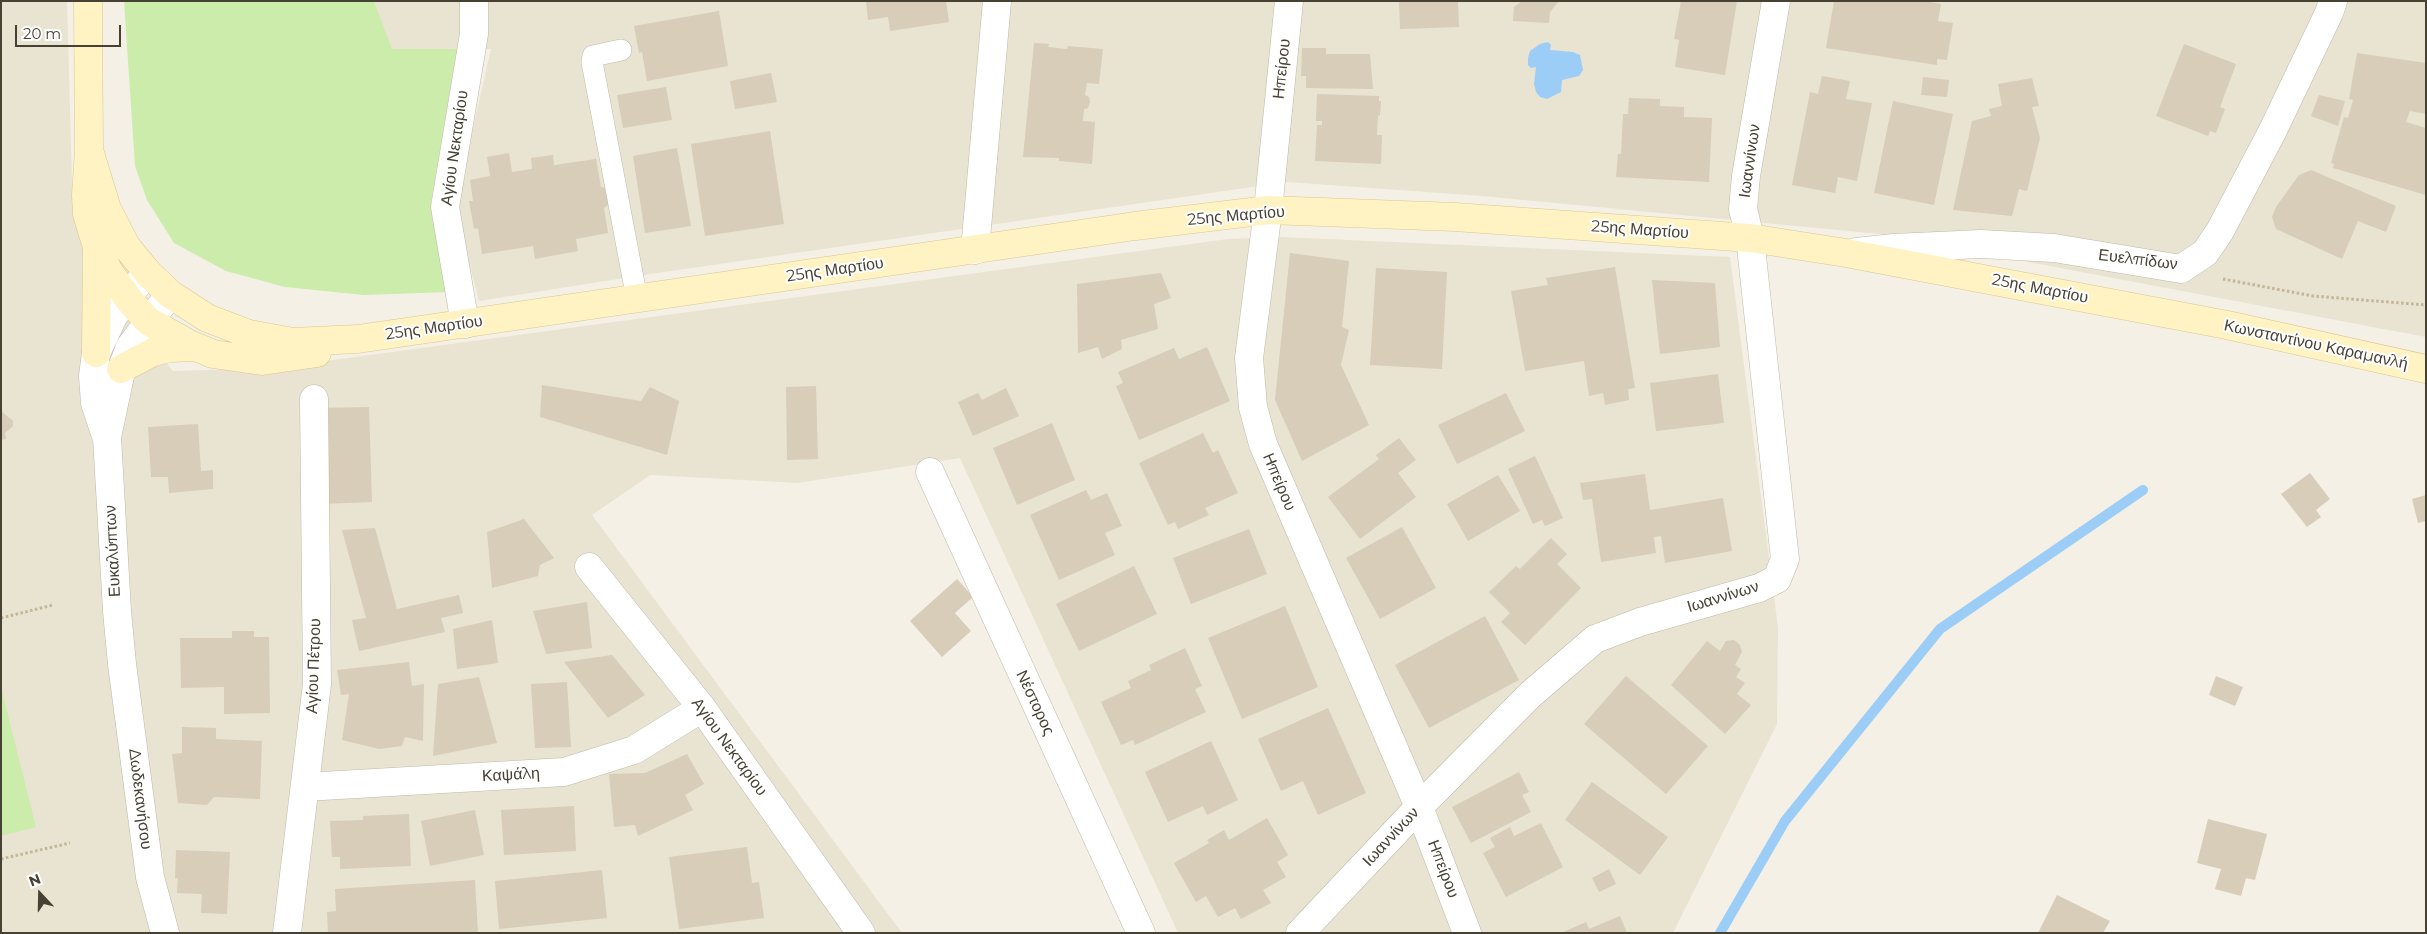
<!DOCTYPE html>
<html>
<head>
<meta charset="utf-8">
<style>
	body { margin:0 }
	#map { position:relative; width:2427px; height:934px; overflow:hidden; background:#f4f0e5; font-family:Montserrat,sans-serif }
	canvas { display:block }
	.frame { position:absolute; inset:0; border:2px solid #474134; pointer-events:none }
	.north { position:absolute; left:15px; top:869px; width:50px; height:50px; -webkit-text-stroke:4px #fff; paint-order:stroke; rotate:339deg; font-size:14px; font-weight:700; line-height:20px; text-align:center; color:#474134 }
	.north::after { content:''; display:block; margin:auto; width:18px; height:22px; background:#474134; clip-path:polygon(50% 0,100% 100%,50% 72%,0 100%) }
	.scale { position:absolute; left:15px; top:25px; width:106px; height:22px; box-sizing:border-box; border:2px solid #474134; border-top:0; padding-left:6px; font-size:15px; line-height:18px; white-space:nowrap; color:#474134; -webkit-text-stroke:4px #fff; paint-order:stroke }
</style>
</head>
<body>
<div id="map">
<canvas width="2427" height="934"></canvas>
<div class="frame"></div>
<div class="north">N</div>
<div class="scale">20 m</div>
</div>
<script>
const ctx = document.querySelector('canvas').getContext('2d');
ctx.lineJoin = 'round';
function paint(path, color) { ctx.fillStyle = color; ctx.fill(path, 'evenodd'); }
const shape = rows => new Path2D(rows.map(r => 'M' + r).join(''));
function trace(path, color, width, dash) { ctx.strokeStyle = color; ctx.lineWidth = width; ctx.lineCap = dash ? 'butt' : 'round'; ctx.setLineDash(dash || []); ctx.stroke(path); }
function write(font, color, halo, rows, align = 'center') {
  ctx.font = font + ' Montserrat,sans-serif'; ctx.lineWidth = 4; ctx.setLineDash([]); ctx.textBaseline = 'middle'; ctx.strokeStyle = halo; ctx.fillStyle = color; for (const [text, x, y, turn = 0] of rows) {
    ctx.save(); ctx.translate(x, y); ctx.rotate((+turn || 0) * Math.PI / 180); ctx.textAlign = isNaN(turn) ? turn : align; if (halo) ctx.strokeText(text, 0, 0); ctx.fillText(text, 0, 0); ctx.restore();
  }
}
const residential = shape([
	[1,1,67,1,72,184,90,271,173,371,274,368,1228,239,1281,237,1730,257,1778,628,1777,724,1673,933,1178,933,960,458,798,483,650,475,592,515,902,933,1,933],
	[374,1,2426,1,2426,337,1880,234,1482,196,1287,182,650,274,479,301,457,216,462,176,491,49,391,49]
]);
const green = shape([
	[124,1,374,1,392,49,457,49,431,202,448,292,364,295,285,287,226,271,174,243,147,200,135,166],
	[1,687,36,827,1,836]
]);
const water = shape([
	[1548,42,1551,45,1550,50,1573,52,1580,55,1583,70,1579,76,1562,80,1561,92,1547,99,1540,97,1536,92,1534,84,1536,67,1531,68,1528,65,1528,58,1530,51,1540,44]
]);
const stream = shape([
	[1720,933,1785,821,1940,629,2143,490]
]);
const building = shape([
	[866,1,946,1,949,22,890,31,888,17,868,20],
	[1399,1,1458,1,1459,27,1400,29],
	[1522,1,1559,1,1550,12,1549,23,1513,21,1514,7],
	[1681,1,1737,1,1725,75,1675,67,1679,40,1674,39],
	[1834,1,1924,1,1941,4,1938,21,1953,23,1947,60,1937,59,1937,65,1826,48],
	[719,11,728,66,647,81,642,52,639,53,634,26],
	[1034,43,1049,44,1048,47,1067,49,1068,46,1103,49,1099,84,1087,83,1085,95,1089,97,1090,102,1088,108,1084,109,1083,121,1095,122,1092,164,1059,161,1059,158,1023,157],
	[2184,44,2236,64,2220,107,2225,109,2216,133,2210,131,2208,136,2156,116],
	[1302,48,1326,48,1326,54,1370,54,1373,89,1306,88,1306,76,1301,76],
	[2357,53,2426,63,2426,114,2410,111,2406,122,2426,128,2426,195,2333,168,2334,164,2331,163,2344,117,2348,118,2353,100,2349,99],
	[771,73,777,102,735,109,730,81],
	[1822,76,1850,81,1846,99,1872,103,1857,181,1838,177,1835,193,1792,185,1810,92,1818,94],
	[1923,77,1949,80,1947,97,1921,95],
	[2032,78,2039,106,2032,107,2040,138,2027,191,2019,189,2012,216,1953,210,1972,121,1991,116,1989,109,2002,106,1998,84],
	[666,87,672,120,623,128,617,95],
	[1317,94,1379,96,1379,101,1381,101,1380,115,1378,116,1377,135,1382,135,1381,164,1315,161,1317,125,1322,125,1322,121,1316,121],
	[2319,95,2345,101,2338,126,2311,116],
	[1629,98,1660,99,1660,106,1684,107,1684,117,1712,118,1709,182,1616,177,1618,154,1621,154,1623,114,1628,114],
	[1893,101,1953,114,1934,205,1874,193],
	[770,131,784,224,705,236,691,144],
	[677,148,691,226,645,233,633,156],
	[509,153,512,172,532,169,531,158,553,155,554,165,596,159,601,187,609,189,612,202,604,208,608,233,576,239,578,251,535,259,533,246,482,254,478,228,474,229,469,201,473,201,470,180,490,176,487,157],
	[2311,170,2396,206,2386,232,2358,221,2342,259,2276,229,2272,217,2276,207,2299,175],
	[1290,253,1349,261,1342,327,1349,330,1341,365,1369,425,1302,461,1275,400],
	[1615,267,1635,388,1628,389,1629,400,1605,405,1603,393,1589,396,1584,361,1525,371,1511,291,1548,285,1546,278],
	[1376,268,1447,272,1442,369,1370,365],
	[1161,273,1171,298,1154,304,1158,329,1121,340,1122,349,1102,359,1098,347,1078,353,1077,284],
	[1652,280,1715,283,1720,347,1660,354],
	[1207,347,1230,401,1139,440,1116,386,1123,383,1118,372,1174,348,1179,359],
	[1718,374,1724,423,1656,431,1650,383],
	[542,385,641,401,650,387,679,401,667,455,540,417],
	[816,386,818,459,787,460,786,387],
	[1006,388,1019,416,973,436,958,402,978,393,982,400],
	[1506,393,1525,431,1457,464,1438,425],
	[369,407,372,502,323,504,320,408],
	[1,411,13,421,13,426,5,433,6,439,1,440],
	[1052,423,1075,480,1017,505,993,448],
	[198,424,201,471,213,470,213,489,169,493,168,477,151,477,148,427],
	[1203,433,1213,453,1218,450,1238,493,1205,508,1209,515,1178,529,1175,522,1168,525,1139,463],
	[1399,438,1416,460,1398,473,1416,497,1360,539,1328,497,1379,459,1376,455],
	[1535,456,1563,518,1545,526,1542,520,1533,524,1508,469],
	[2310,473,2330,499,2316,510,2321,517,2307,527,2281,494],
	[1645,474,1650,510,1723,498,1732,551,1665,563,1661,536,1654,537,1656,553,1601,562,1592,499,1583,500,1580,483],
	[1498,475,1520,511,1468,541,1447,504],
	[1086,490,1091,500,1107,493,1122,526,1105,533,1115,555,1059,580,1030,515],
	[2426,495,2426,521,2418,523,2412,499],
	[524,519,554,558,540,565,538,576,492,588,487,532],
	[1402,527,1436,588,1380,619,1346,558],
	[375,528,397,609,459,595,463,613,441,618,445,632,359,651,352,620,366,618,342,530],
	[1249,529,1267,574,1191,604,1173,558],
	[1551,538,1567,554,1557,564,1581,588,1525,645,1501,622,1510,613,1489,592,1516,566,1520,569],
	[1134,566,1157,614,1079,651,1056,604],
	[957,579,973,597,955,613,971,631,942,657,910,621],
	[587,602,592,648,546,654,533,611],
	[1285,606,1318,687,1242,719,1208,638],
	[1485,616,1519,680,1429,728,1395,665],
	[492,620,498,663,457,669,453,629],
	[232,631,254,631,254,637,269,637,270,713,224,714,224,687,181,688,180,638,232,638],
	[1734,640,1740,645,1742,652,1735,665,1741,669,1736,677,1745,683,1737,694,1751,705,1725,734,1671,685,1707,641,1720,651,1726,641],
	[1185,648,1202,686,1195,689,1206,712,1135,745,1133,740,1121,745,1101,702,1131,688,1128,681,1151,670,1149,665],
	[612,655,645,695,608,718,564,662],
	[409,662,412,686,424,684,423,741,405,737,402,746,379,749,342,740,349,694,341,695,337,670],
	[1626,676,1708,746,1666,794,1584,724],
	[2216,676,2243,687,2235,706,2209,695],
	[479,677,497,743,433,756,438,684],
	[567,682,571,747,535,748,531,684],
	[1328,708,1366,793,1318,815,1303,781,1281,791,1258,739],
	[182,727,216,728,216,739,262,741,260,799,214,797,207,805,178,803,172,754,182,753],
	[1211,741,1238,800,1207,815,1203,806,1168,822,1145,772],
	[687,754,704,784,685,795,693,810,638,836,635,825,614,827,609,774,645,773],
	[1519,772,1529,792,1522,795,1531,812,1471,843,1452,807],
	[1592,782,1668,837,1640,875,1565,820],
	[574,806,576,851,504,855,501,810],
	[475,810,484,855,430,866,421,821],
	[409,814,411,866,340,869,340,857,332,857,330,821,363,820,363,816],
	[1267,818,1288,855,1277,862,1286,877,1263,890,1271,903,1241,919,1235,908,1218,917,1206,896,1196,902,1174,863,1209,843,1207,840,1224,830,1229,840],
	[2208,819,2267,834,2255,880,2246,878,2241,896,2215,889,2221,869,2197,863],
	[1541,823,1563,867,1506,897,1483,853,1495,847,1490,838,1510,827,1514,836],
	[747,847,752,883,759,882,764,918,679,929,669,857],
	[176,850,230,852,227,914,201,913,202,894,177,893,178,878,175,879],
	[1609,869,1616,884,1599,892,1592,878],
	[602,870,607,918,499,929,495,881],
	[475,880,478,933,328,933,327,912,336,911,335,889],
	[2057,895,2110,921,2103,933,2038,933],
	[1620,916,1627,933,1561,933,1586,922,1589,929]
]);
const path = shape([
	[2223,279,2313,296,2426,305],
	[1,618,53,605],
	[1,859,70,843]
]);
const service = shape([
	[621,50,593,56,592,62,637,299]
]);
const minor = shape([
	[1289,1,1268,210,1249,358,1253,407,1263,444,1419,807,1467,933],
	[975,250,997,1],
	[1856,252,1894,248,1981,244,2054,248,2181,269,2205,253,2220,231,2272,132,2329,13,2333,1],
	[465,324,445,207,474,34,474,1],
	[930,472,1141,933],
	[589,567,702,708,861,933],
	[305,787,564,772,634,750,702,708],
	[287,933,317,684,314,399],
	[1300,933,1419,807,1530,695,1595,639,1640,622,1759,588,1777,579,1785,559,1750,238,1743,209,1746,176,1776,1]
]);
const tertiary = shape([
	[106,436,95,403,93,376,96,353,113,317,127,296,148,273],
	[165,933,150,877,122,664,117,611,107,437,121,371,130,347,170,294]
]);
const secondary = shape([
	[88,1,89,150,86,195,87,214,97,247,108,270,130,301,148,321,189,344,213,354,262,361,317,353],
	[89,150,107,209,126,246,148,273,170,294,207,318,249,334,293,342,358,339,1135,226,1268,210,1455,217,1750,238,1846,253,2227,325,2426,369],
	[96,353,97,251],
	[121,369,153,352,170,348,196,347]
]);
const streetNames = [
	["Ηπείρου",1282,69,-84],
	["Αγίου Νεκταρίου",455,148,-82],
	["Ιωαννίνων",1750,161,-82],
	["25ης Μαρτίου",1236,216,-5],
	["25ης Μαρτίου",1640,230,4],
	["Ευελπίδων",2138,260,7],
	["25ης Μαρτίου",835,270,-8],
	["25ης Μαρτίου",2040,289,11],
	["25ης Μαρτίου",434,328,-8],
	["Κωνσταντίνου Καραμανλή",2316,345,12],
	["Ηπείρου",1279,482,67],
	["Ευκαλύπτων",113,551,-93],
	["Ιωαννίνων",1723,597,-17],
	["Αγίου Πέτρου",314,666,-88],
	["Νέστορος",1035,703,65],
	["Αγίου Νεκταρίου",729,747,54],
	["Καψάλη",511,775,-3],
	["Δωδεκανήσου",140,799,83],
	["Ιωαννίνων",1391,837,-47],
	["Ηπείρου",1443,869,69]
];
paint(residential, '#e9e3d2');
paint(green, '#cbecaa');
paint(water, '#9bcdf7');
trace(stream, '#9bcdf7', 10);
paint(building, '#d7cdb9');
trace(service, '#c0b9a7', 22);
trace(minor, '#c0b9a7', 29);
trace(tertiary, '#c0b9a7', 29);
trace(secondary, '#d8c890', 29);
trace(path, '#c3b696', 3, [2.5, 2.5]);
trace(service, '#fff', 21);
trace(minor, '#fff', 28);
trace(tertiary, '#fff', 28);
trace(secondary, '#fff3c4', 28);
write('16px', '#474134', '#fff', streetNames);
</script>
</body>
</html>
